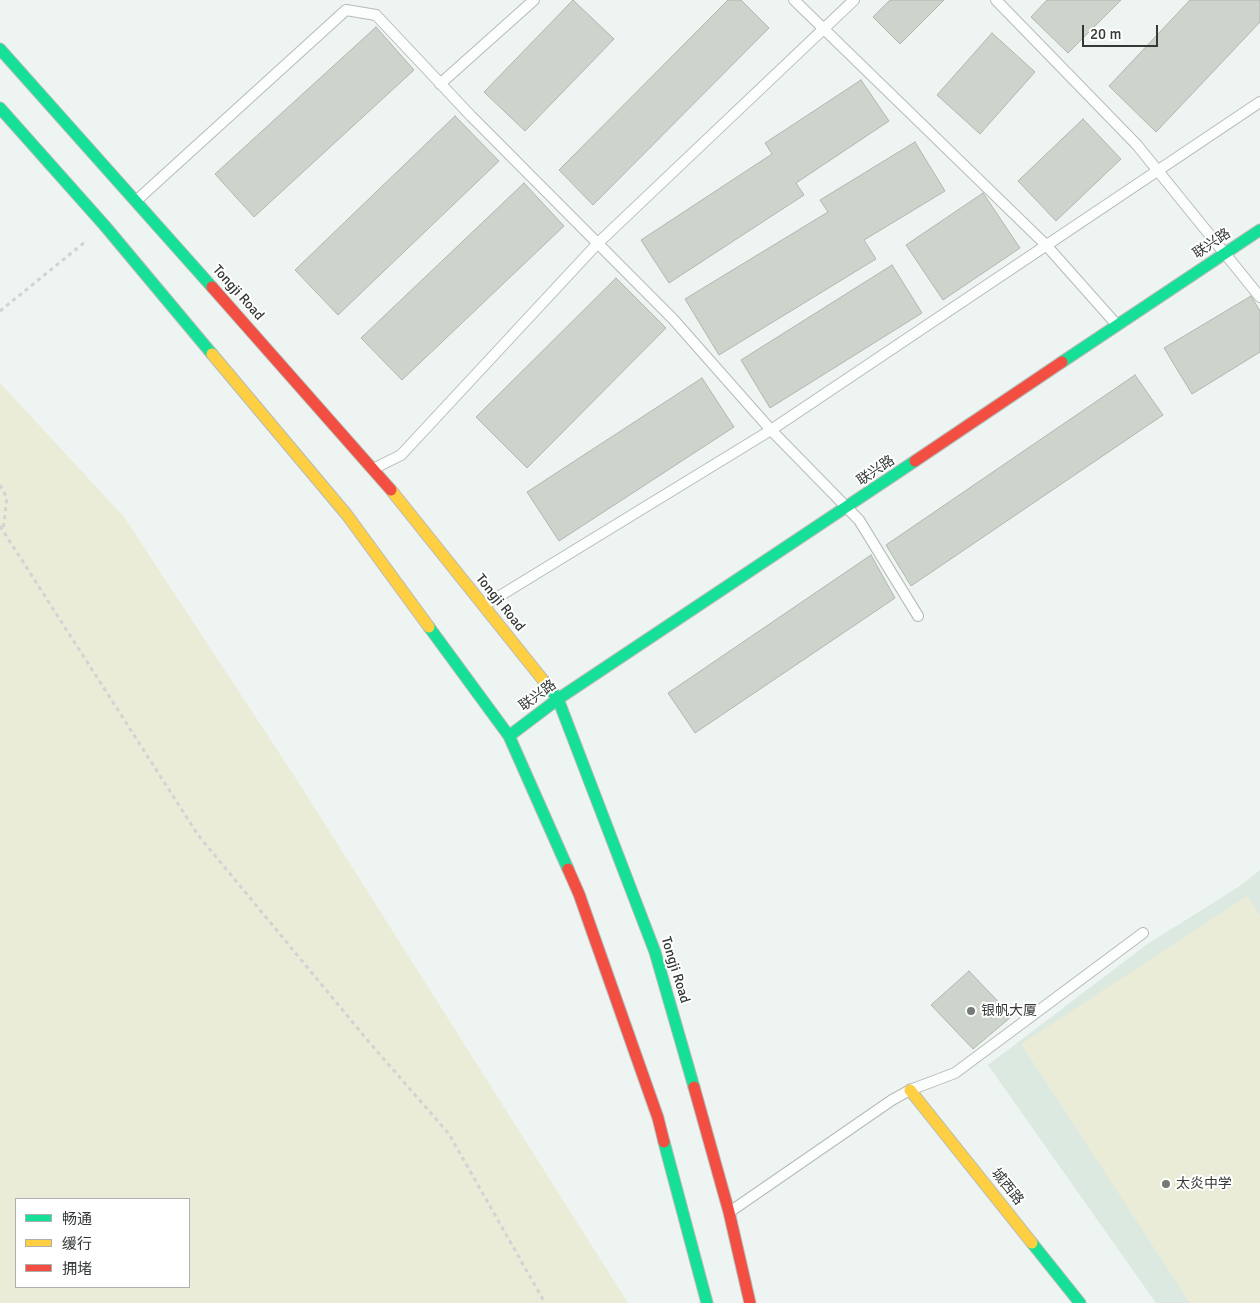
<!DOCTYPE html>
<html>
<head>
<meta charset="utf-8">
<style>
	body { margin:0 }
	#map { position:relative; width:1260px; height:1303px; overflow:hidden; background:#eef4f1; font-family:Signika,"Noto Sans SC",sans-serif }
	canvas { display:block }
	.legend { position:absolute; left:15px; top:1198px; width:175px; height:90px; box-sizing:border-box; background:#fff; border:1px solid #aeb0af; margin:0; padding:6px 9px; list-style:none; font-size:15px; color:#343936 }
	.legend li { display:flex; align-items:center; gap:10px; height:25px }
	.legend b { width:25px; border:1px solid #aeb0af }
	.scale { position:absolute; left:1082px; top:25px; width:76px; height:22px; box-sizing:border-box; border:2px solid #343936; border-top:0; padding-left:6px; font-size:15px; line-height:18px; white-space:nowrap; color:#343936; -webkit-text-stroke:4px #fff; paint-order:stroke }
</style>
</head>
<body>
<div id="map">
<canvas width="1260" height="1303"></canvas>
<ul class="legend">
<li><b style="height:6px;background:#16e098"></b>畅通</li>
<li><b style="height:6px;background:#ffcf43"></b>缓行</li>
<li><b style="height:6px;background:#f24e42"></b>拥堵</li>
</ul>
<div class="scale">20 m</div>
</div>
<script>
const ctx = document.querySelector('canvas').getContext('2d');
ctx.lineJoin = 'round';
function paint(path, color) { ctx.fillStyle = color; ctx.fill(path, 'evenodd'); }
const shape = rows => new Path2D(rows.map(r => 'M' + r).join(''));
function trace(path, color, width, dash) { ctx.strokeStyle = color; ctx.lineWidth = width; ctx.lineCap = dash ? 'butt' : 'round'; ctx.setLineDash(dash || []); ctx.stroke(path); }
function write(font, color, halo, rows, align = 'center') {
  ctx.font = font + ' Signika,"Noto Sans SC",sans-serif'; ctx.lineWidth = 4; ctx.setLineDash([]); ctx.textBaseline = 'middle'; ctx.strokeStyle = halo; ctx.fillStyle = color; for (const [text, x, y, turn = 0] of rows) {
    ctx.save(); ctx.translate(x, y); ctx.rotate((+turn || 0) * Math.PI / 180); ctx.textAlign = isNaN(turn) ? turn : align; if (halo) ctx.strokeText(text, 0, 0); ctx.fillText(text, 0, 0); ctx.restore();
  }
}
const built = shape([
	[1260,870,1260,1303,1156,1303,988,1065,1146,945,1240,886]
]);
const green = shape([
	[0,383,124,517,297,780,628,1303,0,1303],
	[189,1199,189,1287,16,1287,16,1199],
	[1247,896,1260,915,1260,1303,1190,1303,1021,1044]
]);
const building = shape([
	[573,0,614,39,525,131,484,92,573,0],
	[728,0,741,0,769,28,593,205,559,170,728,0],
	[890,0,944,0,900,44,873,17,890,0],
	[1047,0,1121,0,1068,53,1031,17,1047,0],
	[1190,0,1260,0,1260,22,1156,132,1109,86,1190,0],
	[376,27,414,70,254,217,215,174,376,27],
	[992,33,1035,72,980,134,937,95,992,33],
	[861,80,889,121,796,183,804,195,669,283,641,240,772,154,765,143,861,80],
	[455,116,499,161,338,315,295,270,455,116],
	[1083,119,1121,159,1056,221,1018,181,1083,119],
	[915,142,945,191,864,240,876,259,719,355,685,299,828,212,820,200,915,142],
	[524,183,564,226,402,380,361,338,524,183],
	[983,193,1020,248,943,300,906,245,983,193],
	[892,265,922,313,770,408,741,360,892,265],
	[616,278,666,328,527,468,476,417,616,278],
	[1251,296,1260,311,1260,352,1192,394,1164,348,1251,296],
	[1135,375,1163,415,911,586,886,545,1135,375],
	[702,378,734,427,559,541,527,492,702,378],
	[871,555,895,598,695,733,668,693,871,555],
	[969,971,1012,1016,973,1049,931,1005,969,971]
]);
const path = shape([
	[0,311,85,242],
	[0,485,7,498,3,530],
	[0,526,198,835,369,1042,449,1134,545,1303]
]);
const lane = shape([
	[794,0,1046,245,1117,325],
	[996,0,1137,145,1260,297],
	[440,84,534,0],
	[137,200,346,10,376,15,471,116,673,319,771,430,859,520,918,616],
	[375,468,401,455,598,243,854,0],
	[485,605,771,430,1260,102],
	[731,1211,892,1100,910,1090,955,1073,1143,933]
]);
const fast = shape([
	[0,49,212,287],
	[0,108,105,226,212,354],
	[1062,362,1260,230],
	[429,627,509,736,568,869],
	[543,680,558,699,655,952,694,1087],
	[509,736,558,699,915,461],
	[664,1142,707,1303],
	[1032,1243,1080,1303]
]);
const slow = shape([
	[212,354,347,515,429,627],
	[391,490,543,680],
	[910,1090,1032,1243]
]);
const jam = shape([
	[212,287,391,490],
	[915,461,1062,362],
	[568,869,579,894,658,1118,664,1142],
	[694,1087,729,1212,750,1303]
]);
const markers = [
	[971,1011,5,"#757a77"],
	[1166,1184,5,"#757a77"]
];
const streetNames = [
	["联兴路",1212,244,-34],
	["Tongji Road",238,293,48],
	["联兴路",876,471,-34],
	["Tongji Road",500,603,51],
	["联兴路",538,696,-36],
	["Tongji Road",675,970,73],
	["城西路",1007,1187,51]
];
const poiNames = [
	["银帆大厦",981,1011],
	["太炎中学",1176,1184]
];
paint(built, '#dbe9e1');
paint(green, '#eaecd7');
paint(building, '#cdd4cb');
trace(building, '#b2b5b2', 1);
trace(lane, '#b6bbb8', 12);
trace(fast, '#b6bbb8', 13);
trace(slow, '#b6bbb8', 13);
trace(jam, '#b6bbb8', 13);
trace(path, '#d2d3d2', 3, [4, 4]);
trace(lane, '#fcfdfd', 10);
trace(fast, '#16e098', 11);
trace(slow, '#ffcf43', 11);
trace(jam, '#f24e42', 11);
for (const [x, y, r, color] of markers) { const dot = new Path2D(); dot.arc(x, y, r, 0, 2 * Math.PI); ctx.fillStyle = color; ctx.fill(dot); trace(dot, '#fff', 2); }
write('14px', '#343936', '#fff', streetNames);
write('14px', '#343936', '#fff', poiNames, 'left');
</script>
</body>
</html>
